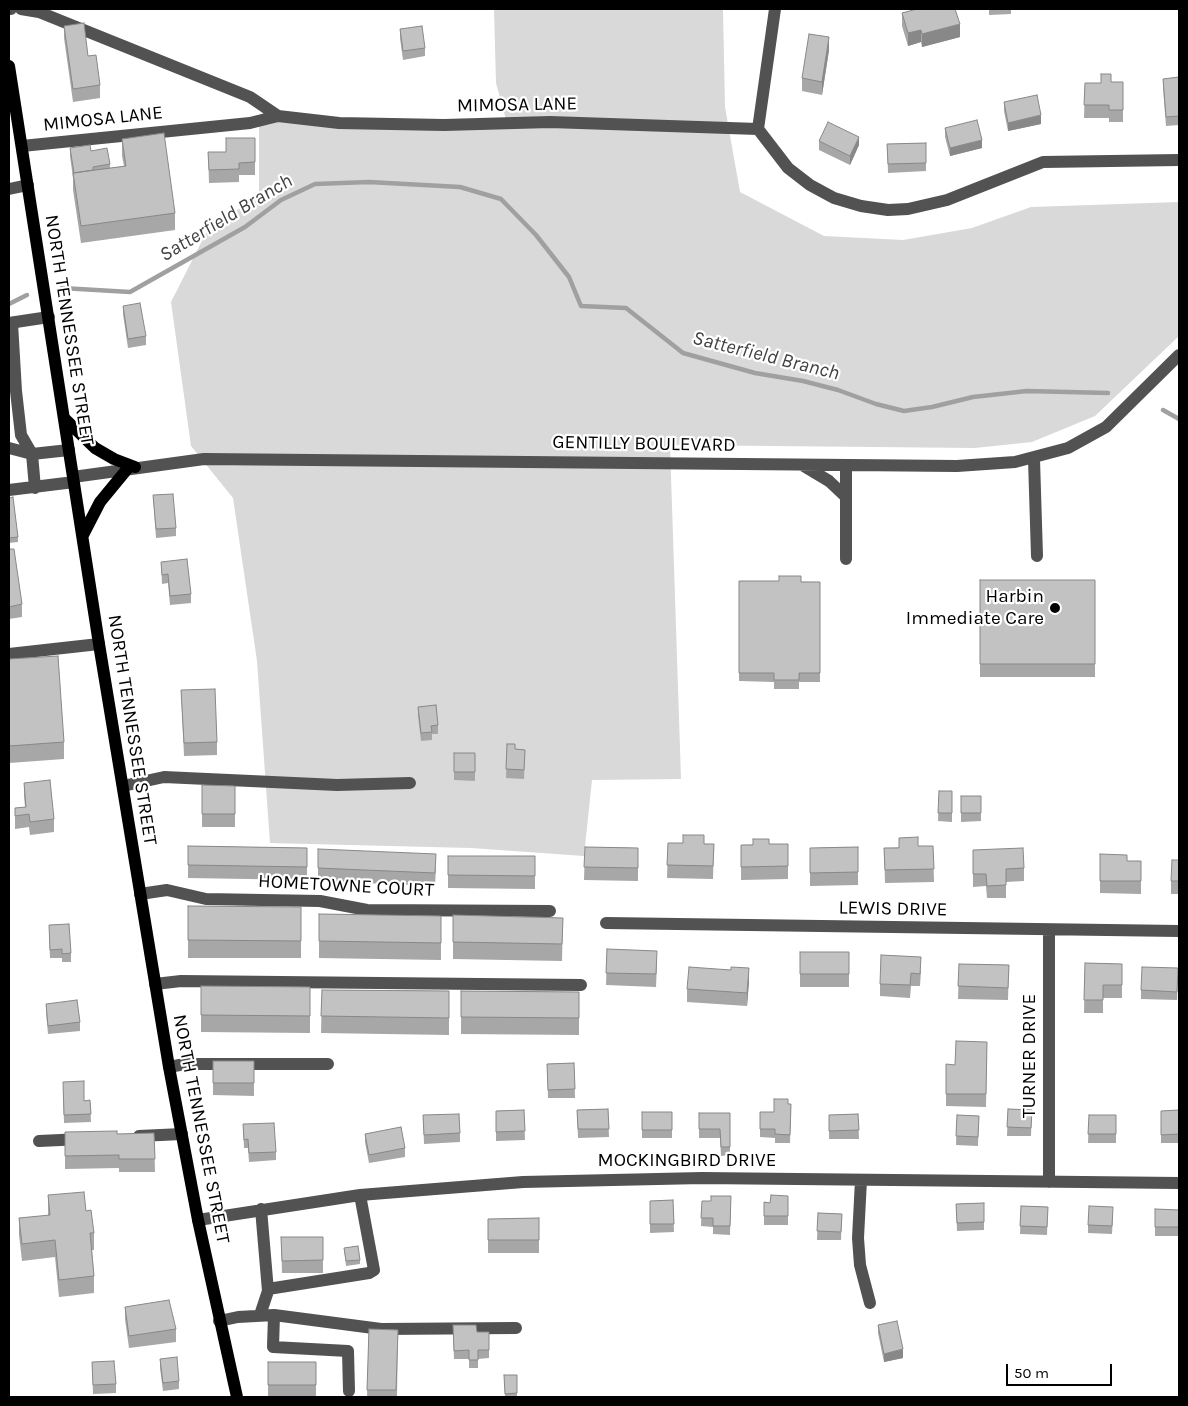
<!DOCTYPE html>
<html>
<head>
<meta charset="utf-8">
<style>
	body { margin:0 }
	#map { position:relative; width:1188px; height:1406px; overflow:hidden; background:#fff; font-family:Karla,sans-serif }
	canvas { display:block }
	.frame { position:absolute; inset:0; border:10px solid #000; pointer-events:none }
	.scale { position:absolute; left:1006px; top:1364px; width:106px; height:22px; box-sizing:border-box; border:2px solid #000; border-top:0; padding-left:6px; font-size:15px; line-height:18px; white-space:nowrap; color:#000; -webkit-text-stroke:4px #fff; paint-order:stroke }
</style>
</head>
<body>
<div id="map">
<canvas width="1188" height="1406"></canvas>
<div class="frame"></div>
<div class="scale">50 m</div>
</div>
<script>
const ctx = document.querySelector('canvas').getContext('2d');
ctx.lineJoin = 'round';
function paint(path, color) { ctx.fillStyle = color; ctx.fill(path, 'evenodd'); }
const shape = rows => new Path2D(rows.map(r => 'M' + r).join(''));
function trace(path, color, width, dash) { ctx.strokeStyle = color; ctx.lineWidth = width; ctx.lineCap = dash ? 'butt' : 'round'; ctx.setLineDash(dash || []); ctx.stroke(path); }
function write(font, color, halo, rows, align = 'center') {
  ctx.font = font + ' Karla,sans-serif'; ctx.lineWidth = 4.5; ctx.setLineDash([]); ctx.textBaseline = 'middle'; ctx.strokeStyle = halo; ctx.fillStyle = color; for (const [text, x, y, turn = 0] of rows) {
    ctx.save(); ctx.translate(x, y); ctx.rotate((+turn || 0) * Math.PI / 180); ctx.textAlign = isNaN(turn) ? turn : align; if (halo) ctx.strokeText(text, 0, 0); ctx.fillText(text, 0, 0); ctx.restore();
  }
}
const green = shape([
	[494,9,723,9,725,107,740,192,824,236,903,240,972,228,1031,207,1179,202,1179,336,1095,416,1032,442,975,448,670,445,681,779,592,780,584,856,471,848,270,843,257,661,233,498,191,446,171,302,207,231,259,195,259,121,507,123,496,83]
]);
const stream = shape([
	[62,288,130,292,245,227,281,200,315,184,369,182,460,187,501,199,536,235,569,277,581,306,626,308,683,353,755,373,803,381,838,390,876,404,904,411,932,407,973,397,1027,391,1108,393],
	[9,304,27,295],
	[1163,410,1179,419]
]);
const minor = shape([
	[9,9,11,9],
	[21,9,39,12,250,97,278,116],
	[775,9,758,129,788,168,810,185,834,198,861,206,888,210,908,209,947,200,1043,162,1179,160],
	[22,146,250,123,278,116,339,123,444,125,550,122,758,129],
	[9,189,28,185],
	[9,323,49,317],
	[12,323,16,391,21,435,32,454],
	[9,448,32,454],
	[1034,459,1037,556],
	[846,465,846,559],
	[804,466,829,481,846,497],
	[73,477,204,459,957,466,1015,462,1068,448,1106,427,1179,355],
	[35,488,32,454,69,450],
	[9,490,74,482],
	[9,654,99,644],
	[123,786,164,777,337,785,410,783],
	[140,894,167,890,206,899,320,901,367,910,550,911],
	[606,923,1179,931],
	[1049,931,1049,1182],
	[155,984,181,981,581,985],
	[169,1067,185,1064,328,1064],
	[139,1136,182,1134],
	[39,1141,82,1139],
	[861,1180,858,1238,860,1265,870,1303],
	[198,1220,360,1195,523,1182,702,1178,1179,1183],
	[268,1289,369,1273,374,1270,360,1195],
	[260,1315,268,1291,261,1209],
	[274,1315,273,1347,348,1351,349,1391],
	[219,1321,238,1317,274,1315,381,1329,516,1328]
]);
const major = shape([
	[9,66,99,644,169,1067,198,1220,237,1397],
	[64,418,95,448,114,459,135,467],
	[83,535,100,502,128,468]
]);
const wall = shape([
	[989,9,1011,9,1011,14,989,15],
	[902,13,960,37,922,47,921,42,908,46,902,26],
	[64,26,88,56,100,85,100,98,73,102,64,38],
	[400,29,425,48,425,56,403,60,400,38],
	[829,50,822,95,802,91,802,78],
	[1179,77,1179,125,1166,126,1163,87,1163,79],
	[1111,82,1123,82,1123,122,1109,122,1109,118,1084,118,1085,83,1101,83],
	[1004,102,1041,124,1008,131,1004,111],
	[945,128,982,148,950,156,945,137],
	[255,138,255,175,239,175,239,182,209,183,208,152,226,152],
	[122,139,175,213,175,230,81,243,73,190,73,178,70,156,70,148,91,151,110,164,110,168,124,166,122,156],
	[819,141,859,145,850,165,819,150],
	[926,143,926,171,888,173,887,144],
	[123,306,146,336,146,345,128,348,123,314],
	[153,495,176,528,176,536,156,538],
	[9,498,18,537,18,542,9,543],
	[9,549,22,604,22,617,9,619],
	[161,562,191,594,191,603,170,605,168,583,162,584],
	[980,580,1095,580,1095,677,980,677],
	[739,581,820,582,820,682,799,682,799,689,774,689,774,682,739,681],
	[9,659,64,742,64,759,9,763],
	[181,690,217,742,217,755,184,756],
	[418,707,438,725,438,734,432,734,432,740,421,741,418,716],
	[507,744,515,749,525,750,524,779,506,778],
	[454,753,475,753,475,781,454,780],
	[24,783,54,819,54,832,30,835,29,827,15,829,15,808,25,807,24,796],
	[202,785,235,786,235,827,202,827],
	[939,791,952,791,952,822,938,821],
	[961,796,981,796,981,821,961,822],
	[668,843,714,844,713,879,667,878],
	[769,844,788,844,788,879,741,880,741,845],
	[188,846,307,848,307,880,188,878],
	[933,846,934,882,885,883,884,848],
	[585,847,638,848,638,881,584,880],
	[858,847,858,885,810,886,810,848],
	[973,850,1024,868,1024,881,1006,882,1006,898,987,898,986,886,973,887],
	[1100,854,1127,861,1141,861,1141,894,1100,893],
	[448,856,535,856,535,889,448,888],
	[1179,860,1179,894,1171,894,1171,881],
	[436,867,435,886,318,881,318,868],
	[188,906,301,907,301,958,188,958],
	[319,914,441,916,441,960,319,958],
	[453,915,563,918,562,961,453,959],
	[49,934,71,953,71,962,62,962,62,958,50,958],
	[607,949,657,964,656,987,606,985],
	[800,952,849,952,849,987,800,987],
	[1085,963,1122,964,1122,998,1103,998,1103,1013,1084,1013],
	[959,964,1009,965,1008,1000,958,999],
	[731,970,749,981,747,1006,687,1002,687,989],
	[921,970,920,986,911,986,910,998,880,996,880,984],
	[1178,977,1177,1000,1141,999,1141,990],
	[201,986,310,987,310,1033,201,1032],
	[322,990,449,991,449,1035,321,1033],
	[461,991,579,992,579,1035,461,1034],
	[46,1004,80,1022,80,1031,48,1034,46,1012],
	[987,1042,986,1107,946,1106,946,1064,955,1065],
	[213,1061,254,1061,254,1096,213,1095],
	[574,1063,575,1098,548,1098,547,1064],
	[63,1090,84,1101,90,1100,91,1122,64,1123],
	[788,1104,791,1104,790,1143,775,1143,775,1138,760,1137,760,1112,774,1112],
	[608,1109,609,1137,578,1138,577,1110],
	[1008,1109,1032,1110,1031,1136,1007,1136],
	[524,1110,525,1140,496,1141,496,1111],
	[1179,1110,1179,1143,1161,1143,1161,1111],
	[642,1112,672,1112,672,1138,642,1138],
	[699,1113,730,1113,730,1155,721,1156,720,1138,699,1138],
	[858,1114,859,1139,829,1139,829,1115],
	[423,1115,460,1133,460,1142,424,1144],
	[957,1115,979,1116,978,1146,956,1145],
	[1089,1115,1116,1115,1116,1143,1088,1143],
	[243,1124,276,1152,276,1160,249,1162,248,1148,244,1148],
	[65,1132,117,1134,154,1133,155,1172,119,1172,119,1168,65,1169],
	[365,1134,405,1148,405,1157,369,1163,365,1142],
	[48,1195,86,1211,94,1233,94,1250,92,1250,94,1276,94,1293,59,1297,55,1257,22,1261,19,1235,19,1218,48,1216],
	[731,1196,730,1235,713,1234,713,1227,701,1226,702,1201,711,1201],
	[788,1196,788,1225,764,1225,764,1202,770,1203],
	[673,1200,674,1232,650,1233,650,1201],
	[984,1203,984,1230,957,1231,956,1204],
	[1021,1206,1048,1207,1047,1235,1020,1234],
	[1155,1209,1179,1210,1179,1236,1155,1236],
	[818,1213,842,1214,841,1240,817,1240],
	[1113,1216,1112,1234,1088,1233,1088,1225],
	[539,1218,539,1253,488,1253,488,1219],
	[281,1237,323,1237,323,1273,282,1273],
	[344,1248,360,1260,360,1264,346,1266],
	[125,1307,176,1329,176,1342,129,1348,125,1319],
	[453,1325,477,1332,489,1332,489,1358,478,1359,478,1368,469,1368,469,1359,454,1359],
	[878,1325,903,1358,884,1362,878,1333],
	[369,1329,398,1330,397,1397,367,1397],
	[160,1359,179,1381,179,1389,163,1391,160,1368],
	[92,1362,116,1384,116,1393,93,1394],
	[268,1362,316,1362,316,1397,268,1397],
	[504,1375,517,1375,517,1397,505,1397]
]);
const shadedWall = shape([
	[960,24,960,37,922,47,922,34],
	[921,30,921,42,908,46,908,33],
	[829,37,829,50,822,95,822,82],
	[1041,115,1041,124,1008,131,1008,123],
	[859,137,859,145,850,165,850,156],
	[982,140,982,148,950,156,950,148],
	[749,968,749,981,747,1006,747,993],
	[903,1349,903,1358,884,1362,884,1354]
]);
const building = shape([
	[917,9,955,9,960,24,922,34,921,30,908,33,902,13,917,9],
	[84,23,88,56,96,55,100,85,73,89,64,26,84,23],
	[422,26,425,48,403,51,400,29,422,26],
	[809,34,829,37,822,82,802,78,809,34],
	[1101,74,1111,74,1111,82,1123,82,1123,110,1109,110,1109,105,1084,105,1085,83,1101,83,1101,74],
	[1179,77,1179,116,1166,117,1163,79,1179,77],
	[1037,95,1041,115,1008,123,1004,102,1037,95],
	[977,120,982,140,950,148,945,128,977,120],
	[828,122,859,137,850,156,819,141,828,122],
	[164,133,175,213,81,226,73,173,126,166,122,139,164,133],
	[226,138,255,138,255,162,239,163,239,169,209,170,208,152,226,152,226,138],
	[926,143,926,163,888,164,887,144,926,143],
	[90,145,91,151,107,148,110,164,93,167,93,170,74,173,70,148,90,145],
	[140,303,146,336,128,339,123,306,140,303],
	[173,494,176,528,156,529,153,495,173,494],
	[13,497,18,537,9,538,9,498,13,497],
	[9,549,14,549,22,604,9,607,9,549],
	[187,559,191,594,170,596,168,574,162,575,161,562,187,559],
	[779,576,801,576,801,582,820,582,820,673,799,673,799,680,774,680,774,673,739,673,739,581,779,581,779,576],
	[980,580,1095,580,1095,664,980,664,980,580],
	[58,656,64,742,9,746,9,659,58,656],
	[215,689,217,742,184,743,181,690,215,689],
	[436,705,438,725,431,726,432,732,421,733,418,707,436,705],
	[507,744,515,744,515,749,525,750,524,770,506,769,507,744],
	[454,753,475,753,475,772,454,772,454,753],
	[50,780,54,819,30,822,29,814,15,816,15,808,26,807,24,783,50,780],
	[202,785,235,786,235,814,202,814,202,785],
	[939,791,952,791,952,813,938,813,939,791],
	[961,796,981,796,981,813,961,813,961,796],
	[683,835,704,835,704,844,714,844,713,866,667,865,668,843,683,843,683,835],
	[918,837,918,846,933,846,934,869,885,870,884,848,899,848,899,838,918,837],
	[753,839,769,839,769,844,788,844,788,866,741,867,741,845,753,845,753,839],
	[188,846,307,848,307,867,188,865,188,846],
	[585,847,638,848,638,868,584,867,585,847],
	[858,847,858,872,810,873,810,848,858,847],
	[1023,848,1024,868,1006,869,1006,885,987,886,986,874,973,874,973,850,1023,848],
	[318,849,436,854,435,873,318,868,318,849],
	[1100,854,1127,855,1127,861,1141,861,1141,881,1100,881,1100,854],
	[448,856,535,856,535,876,448,875,448,856],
	[1172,860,1179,860,1179,881,1171,881,1172,860],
	[188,906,301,907,301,941,188,940,188,906],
	[319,914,441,916,441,943,319,941,319,914],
	[453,915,563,918,562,944,453,942,453,915],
	[69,924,71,953,62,954,62,949,50,950,49,925,69,924],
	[607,949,657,951,656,974,606,973,607,949],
	[800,952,849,952,849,974,800,974,800,952],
	[881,955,921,957,920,974,911,973,910,985,880,984,881,955],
	[1085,963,1122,964,1122,985,1103,985,1103,1000,1084,1000,1085,963],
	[959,964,1009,965,1008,988,958,986,959,964],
	[689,967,731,970,731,967,749,968,747,993,687,989,689,967],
	[1142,967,1178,968,1177,992,1141,990,1142,967],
	[201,986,310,987,310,1016,201,1015,201,986],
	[322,990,449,991,449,1018,321,1016,322,990],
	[461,991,579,992,579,1018,461,1017,461,991],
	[77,1000,80,1022,48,1026,46,1004,77,1000],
	[956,1041,987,1042,986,1094,946,1094,946,1064,955,1065,956,1041],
	[213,1061,254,1061,254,1083,213,1083,213,1061],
	[574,1063,575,1089,548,1090,547,1064,574,1063],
	[84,1081,84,1101,90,1100,91,1114,64,1115,63,1082,84,1081],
	[774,1099,788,1099,788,1104,791,1104,790,1135,775,1134,775,1129,760,1129,760,1112,774,1112,774,1099],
	[608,1109,609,1129,578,1129,577,1110,608,1109],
	[1008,1109,1032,1110,1031,1128,1007,1127,1008,1109],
	[524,1110,525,1131,496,1132,496,1111,524,1110],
	[1179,1110,1179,1134,1161,1135,1161,1111,1179,1110],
	[642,1112,672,1112,672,1130,642,1130,642,1112],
	[699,1113,730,1113,730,1147,721,1147,720,1129,699,1129,699,1113],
	[459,1114,460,1133,424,1135,423,1115,459,1114],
	[858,1114,859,1130,829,1131,829,1115,858,1114],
	[957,1115,979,1116,978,1137,956,1136,957,1115],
	[1089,1115,1116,1115,1116,1134,1088,1134,1089,1115],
	[274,1123,276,1152,249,1153,248,1139,244,1140,243,1124,274,1123],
	[401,1127,405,1148,369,1155,365,1134,401,1127],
	[117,1131,117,1134,154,1133,155,1159,119,1159,119,1155,65,1156,65,1132,117,1131],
	[84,1192,86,1211,91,1210,94,1233,90,1233,94,1276,59,1280,55,1240,22,1244,19,1218,50,1215,48,1195,84,1192],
	[771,1195,788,1196,788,1216,764,1216,764,1202,770,1203,771,1195],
	[711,1196,731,1196,730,1226,713,1226,713,1218,701,1218,702,1201,711,1201,711,1196],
	[673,1200,674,1224,650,1224,650,1201,673,1200],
	[984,1203,984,1222,957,1223,956,1204,984,1203],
	[1021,1206,1048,1207,1047,1227,1020,1226,1021,1206],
	[1089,1206,1113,1207,1112,1226,1088,1225,1089,1206],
	[1155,1209,1179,1210,1179,1227,1155,1227,1155,1209],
	[818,1213,842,1214,841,1232,817,1231,818,1213],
	[539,1218,539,1240,488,1240,488,1219,539,1218],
	[281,1237,323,1237,323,1260,282,1261,281,1237],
	[358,1246,360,1260,346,1261,344,1248,358,1246],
	[169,1300,176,1329,129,1336,125,1307,169,1300],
	[897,1321,903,1349,884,1354,878,1325,897,1321],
	[453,1325,476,1325,477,1332,489,1332,489,1350,478,1350,478,1360,469,1360,469,1350,454,1351,453,1325],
	[369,1329,398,1330,396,1390,367,1390,369,1329],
	[177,1357,179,1381,163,1383,160,1359,177,1357],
	[114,1361,116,1384,93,1385,92,1362,114,1361],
	[268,1362,316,1362,316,1385,268,1385,268,1362],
	[504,1375,517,1375,517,1393,505,1394,504,1375]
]);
const markers = [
	[1055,608,6,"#000"]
];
const streetNames = [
	["MIMOSA LANE",517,105,-1],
	["MIMOSA LANE",103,119,-6],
	["NORTH TENNESSEE STREET",69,330,81],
	["GENTILLY BOULEVARD",644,444,1],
	["NORTH TENNESSEE STREET",132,730,81],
	["HOMETOWNE COURT",346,886,3],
	["LEWIS DRIVE",893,909,1],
	["TURNER DRIVE",1030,1056,-90],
	["NORTH TENNESSEE STREET",201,1129,79],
	["MOCKINGBIRD DRIVE",687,1161]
];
const poiNames = [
	["Harbin",1044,597],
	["Immediate Care",1044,619]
];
const waterNames = [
	["Satterfield Branch",226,218,-31],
	["Satterfield Branch",766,356,14]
];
paint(green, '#d9d9d9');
trace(stream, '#a0a0a0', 4.5);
trace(minor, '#525252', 12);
trace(major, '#000', 12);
paint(wall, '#a7a7a7');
paint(shadedWall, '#888');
paint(building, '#c2c2c2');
trace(building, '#888', 1);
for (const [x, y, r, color] of markers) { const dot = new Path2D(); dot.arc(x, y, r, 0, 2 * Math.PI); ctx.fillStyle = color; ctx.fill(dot); trace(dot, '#fff', 2); }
write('19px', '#000', '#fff', streetNames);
write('19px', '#000', '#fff', poiNames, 'right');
write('italic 20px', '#414141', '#fff', waterNames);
</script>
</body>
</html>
